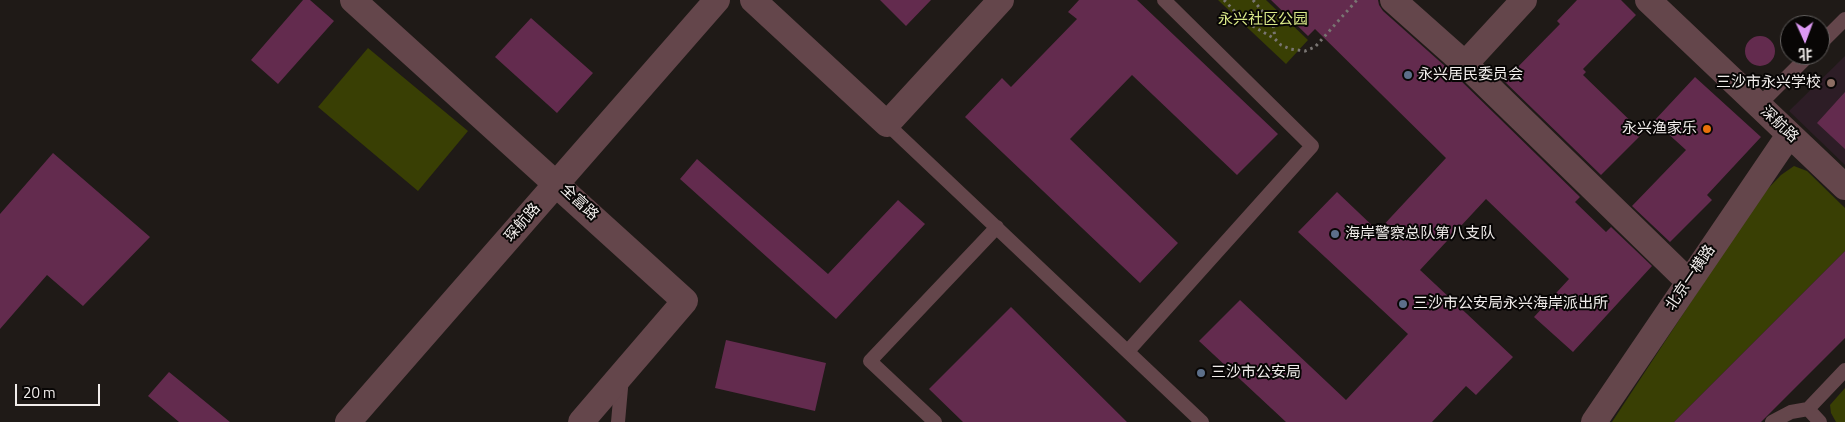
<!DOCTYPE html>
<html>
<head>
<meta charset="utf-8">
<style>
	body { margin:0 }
	#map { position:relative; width:1845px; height:422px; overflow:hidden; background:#1f1a17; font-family:"Titillium Web","Noto Sans SC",sans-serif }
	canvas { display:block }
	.north { position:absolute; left:1780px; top:15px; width:50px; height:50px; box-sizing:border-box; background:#080605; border:1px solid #656261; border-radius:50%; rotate:178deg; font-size:14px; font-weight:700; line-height:20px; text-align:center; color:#f1edeb }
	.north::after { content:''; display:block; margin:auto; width:18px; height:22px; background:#dd99f4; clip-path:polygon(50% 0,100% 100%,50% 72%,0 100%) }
	.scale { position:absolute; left:15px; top:384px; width:85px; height:22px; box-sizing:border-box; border:2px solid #f1edeb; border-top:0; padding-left:6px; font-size:15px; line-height:18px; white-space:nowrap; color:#f1edeb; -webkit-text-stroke:4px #080605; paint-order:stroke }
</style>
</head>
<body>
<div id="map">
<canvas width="1845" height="422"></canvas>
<div class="north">北</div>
<div class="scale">20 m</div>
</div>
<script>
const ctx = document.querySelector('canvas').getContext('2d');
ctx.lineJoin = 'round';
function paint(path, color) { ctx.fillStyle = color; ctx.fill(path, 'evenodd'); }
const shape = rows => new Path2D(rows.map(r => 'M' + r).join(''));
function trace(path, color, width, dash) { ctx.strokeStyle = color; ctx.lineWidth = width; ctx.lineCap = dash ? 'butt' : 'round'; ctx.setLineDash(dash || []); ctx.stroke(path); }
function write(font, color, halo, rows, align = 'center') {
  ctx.font = font + ' "Titillium Web","Noto Sans SC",sans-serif'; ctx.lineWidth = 4; ctx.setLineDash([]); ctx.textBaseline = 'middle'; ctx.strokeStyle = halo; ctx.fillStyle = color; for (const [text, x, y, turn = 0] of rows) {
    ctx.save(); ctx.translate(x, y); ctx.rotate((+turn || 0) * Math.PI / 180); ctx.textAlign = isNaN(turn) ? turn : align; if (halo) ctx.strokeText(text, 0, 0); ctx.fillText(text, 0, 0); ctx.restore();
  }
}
const education = shape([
	[1845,56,1845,165,1789,111]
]);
const green = shape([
	[1218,0,1266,0,1308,40,1286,64],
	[368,48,468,131,418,191,318,107],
	[1794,166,1807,171,1845,208,1845,251,1674,422,1612,422,1760,197,1781,175],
	[1845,388,1845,422,1836,422,1831,413,1830,405]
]);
const building = shape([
	[303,0,310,0,334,21,278,84,251,60],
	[880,0,931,0,906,26],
	[1079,0,1137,0,1278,134,1237,175,1132,75,1070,139,1178,243,1140,283,965,117,1002,78,1011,87,1077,19,1068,12],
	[1271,0,1378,0,1379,5,1383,11,1455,75,1580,197,1575,202,1606,232,1611,227,1652,266,1573,352,1534,317,1569,279,1486,199,1420,270,1513,357,1476,395,1466,386,1432,422,1286,422,1199,341,1240,300,1346,400,1408,334,1298,232,1337,192,1378,231,1446,158,1315,29,1308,36],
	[1577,0,1621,0,1636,15,1583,69,1586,72,1583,75,1643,133,1601,175,1504,81,1560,24,1557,21],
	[531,18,593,73,557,113,495,57],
	'1745 51a15 15 0 1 1 30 0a15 15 0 1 1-30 0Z',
	[1695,77,1761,137,1707,195,1712,200,1670,242,1632,206,1686,150,1654,121],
	[1845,92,1845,149,1817,123],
	[53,153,150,237,83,306,47,275,0,329,0,214],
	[697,159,828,274,898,200,925,224,836,319,680,179],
	[1845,251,1845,338,1761,422,1674,422],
	[1011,307,1127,422,963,422,929,389],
	[726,340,826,363,815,411,715,388],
	[169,372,230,422,179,422,148,396]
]);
const path = shape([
	[1224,0,1244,21,1275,39,1281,45,1290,49,1305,51,1315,47,1357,0],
	[1253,0,1273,24,1275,38]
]);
const lane = shape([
	[1820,44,1845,19],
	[1758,106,1809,55],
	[887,124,1202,422],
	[1128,351,1312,146,1164,0],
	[618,422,622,377],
	[935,422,870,361,997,227],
	[1772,422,1791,412,1808,409],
	[1820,422,1808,409,1845,370]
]);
const street = shape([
	[353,0,685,301,581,422],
	[753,0,887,124,1001,0],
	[1393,0,1465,64,1524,0],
	[1648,0,1845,187],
	[1465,64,1689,282],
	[348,422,717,0],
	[1594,422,1789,135]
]);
const markers = [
	[1408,75,5,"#5c6f8a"],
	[1831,83,5,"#8d6e63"],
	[1707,129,5,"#e8710a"],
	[1335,234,5,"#5c6f8a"],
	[1403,304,5,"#5c6f8a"],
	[1201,373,5,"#5c6f8a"]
];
const parkNames = [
	["永兴社区公园",1263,20]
];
const poiNames = [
	["永兴居民委员会",1418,75],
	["三沙市永兴学校",1821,83,"right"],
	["永兴渔家乐",1697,129,"right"],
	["海岸警察总队第八支队",1345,234],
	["三沙市公安局永兴海岸派出所",1413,304],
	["三沙市公安局",1211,373]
];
const streetNames = [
	["深航路",1779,125,43],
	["全富路",579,203,43],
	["琛航路",523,223,-49],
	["北京一横路",1691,278,-56]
];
paint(education, '#2d1d26');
paint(green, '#393f04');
paint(building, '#632b4e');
trace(path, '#797572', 3, [2.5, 4]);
trace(lane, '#64464b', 14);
trace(street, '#64464b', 26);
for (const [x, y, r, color] of markers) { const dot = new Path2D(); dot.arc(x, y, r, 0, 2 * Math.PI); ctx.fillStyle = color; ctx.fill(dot); trace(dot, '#080605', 2); }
write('15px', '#dae988', '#080605', parkNames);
write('15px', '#f1edeb', '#080605', poiNames, 'left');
write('15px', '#f1edeb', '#080605', streetNames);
</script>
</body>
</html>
